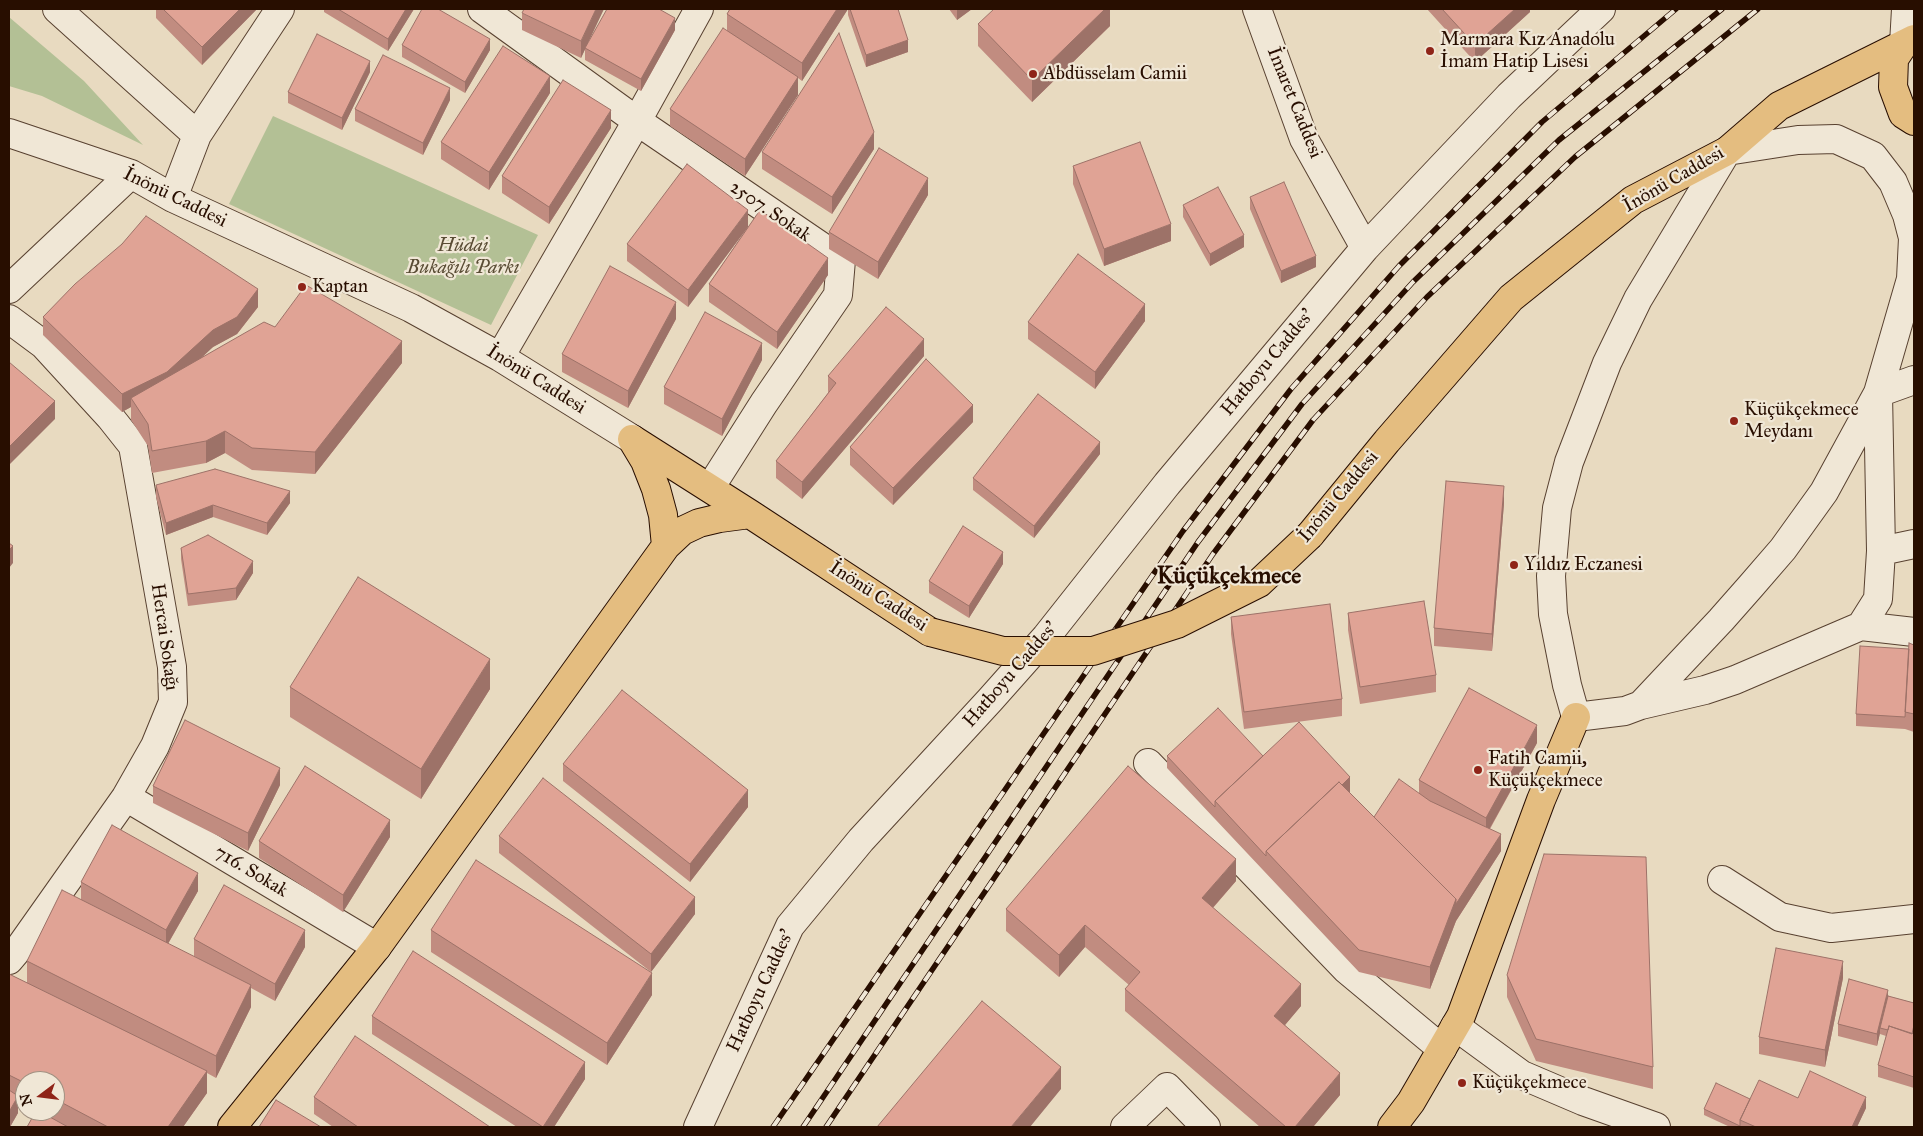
<!DOCTYPE html>
<html>
<head>
<meta charset="utf-8">
<style>
	body { margin:0 }
	#map { position:relative; width:1923px; height:1136px; overflow:hidden; background:#e8dac0; font-family:"IM FELL Great Primer",serif }
	canvas { display:block }
	.frame { position:absolute; inset:0; border:10px solid #280e00; pointer-events:none }
	.north { position:absolute; left:15px; top:1071px; width:50px; height:50px; box-sizing:border-box; background:#f0e7d6; border:1px solid #a09080; border-radius:50%; rotate:255deg; font-size:14px; font-weight:700; line-height:20px; text-align:center; color:#280e00 }
	.north::after { content:''; display:block; margin:auto; width:18px; height:22px; background:#8f2418; clip-path:polygon(50% 0,100% 100%,50% 72%,0 100%) }
</style>
</head>
<body>
<div id="map">
<canvas width="1923" height="1136"></canvas>
<div class="frame"></div>
<div class="north">N</div>
</div>
<script>
const ctx = document.querySelector('canvas').getContext('2d');
ctx.lineJoin = 'round';
function paint(path, color) { ctx.fillStyle = color; ctx.fill(path, 'evenodd'); }
const shape = rows => new Path2D(rows.map(r => 'M' + r).join(''));
function trace(path, color, width, dash) { ctx.strokeStyle = color; ctx.lineWidth = width; ctx.lineCap = dash ? 'butt' : 'round'; ctx.setLineDash(dash || []); ctx.stroke(path); }
function write(font, color, halo, rows, align = 'center') {
  ctx.font = font + ' "IM FELL Great Primer",serif'; ctx.lineWidth = 4.5; ctx.setLineDash([]); ctx.textBaseline = 'middle'; ctx.strokeStyle = halo; ctx.fillStyle = color; for (const [text, x, y, turn = 0] of rows) {
    ctx.save(); ctx.translate(x, y); ctx.rotate((+turn || 0) * Math.PI / 180); ctx.textAlign = isNaN(turn) ? turn : align; if (halo) ctx.strokeText(text, 0, 0); ctx.fillText(text, 0, 0); ctx.restore();
  }
}
const green = shape([
	[9,17,84,81,143,145,42,96,9,86],
	[273,116,538,235,491,325,229,204]
]);
const minor = shape([
	[57,9,197,135],
	[482,9,637,121,841,260,838,295,764,403,710,488],
	[1257,9,1304,139,1365,248],
	[1904,44,1906,9],
	[9,133,131,174,173,198,411,308,500,357,632,439],
	[173,198,197,135,280,9],
	[9,289,131,174],
	[9,319,44,345,110,417,133,446,172,667,173,702,155,746,126,797,20,947,9,960],
	[500,357,637,121,699,9],
	[1878,393,1914,380],
	[1881,551,1914,544],
	[1861,626,1914,632],
	[1641,705,1721,620,1751,586,1783,549,1824,492,1878,393,1911,279,1913,238,1907,215,1893,182,1873,156,1836,139,1798,140,1727,151,1638,299,1607,363,1569,462,1557,508,1551,576,1553,614,1567,685,1576,717,1625,711,1641,705,1705,690,1735,680,1861,626,1878,599,1881,551,1878,393],
	[1148,763,1347,970,1442,1049],
	[126,797,377,947],
	[1722,880,1780,917,1831,928,1914,919],
	[1455,1026,1522,1075,1583,1101,1656,1127],
	[698,1127,790,926,861,840,990,700,1046,637,1167,484,1365,248,1509,96,1601,9],
	[1125,1127,1167,1087,1206,1127]
]);
const major = shape([
	[1904,44,1894,59,1893,87,1903,114,1914,121],
	[632,439,750,514,930,632],
	[633,441,645,461,656,489,663,515,666,546],
	[1310,535,1387,441,1511,298,1633,200,1727,151,1779,106,1914,39],
	[232,1127,377,947,666,546,682,531,699,523,720,518,750,514],
	[1392,1127,1411,1102,1461,1016,1541,800,1576,717]
]);
const rail = shape([
	[773,1127,1183,531,1291,389,1399,266,1542,122,1676,9],
	[803,1127,1198,542,1302,404,1413,282,1559,140,1722,9],
	[826,1127,1213,554,1313,420,1427,297,1575,157,1758,9]
]);
const majorBridge = shape([
	[930,632,1003,651,1093,651,1177,624,1259,583,1310,535]
]);
const wall = shape([
	[156,9,257,9,202,65,156,18],
	[324,9,414,9,388,51,324,12],
	[730,9,898,9,908,52,866,67,848,15,848,9,802,81,798,78,798,95,745,176,670,126,670,109,727,31,727,14],
	[949,9,972,9,957,20],
	[1110,9,1110,26,1032,102,978,46,978,24],
	[1427,9,1530,9,1530,12,1475,62],
	[522,13,588,44,675,30,641,91,585,60,585,49,581,58,522,30],
	[402,45,490,50,465,93,402,57],
	[370,72,342,130,288,103,288,92],
	[550,93,489,190,441,159,441,142],
	[450,100,423,155,355,121,355,109],
	[611,128,549,224,502,193,502,176],
	[874,149,832,214,762,169,762,152],
	[1073,166,1171,241,1104,266,1073,184],
	[928,195,878,279,829,249,829,232],
	[1250,197,1316,267,1281,283,1250,209],
	[1183,205,1244,247,1210,266,1183,217],
	[748,227,828,275,777,349,709,302,709,284,748,227,688,307,627,261,627,244],
	[258,307,237,334,213,347,202,357,275,327,402,363,315,474,252,470,225,453,206,463,152,473,148,446,131,420,131,407,122,412,43,335,43,317],
	[676,319,628,408,562,372,562,354],
	[1145,321,1095,389,1028,339,1028,322],
	[924,356,802,499,776,478,776,461,828,393,828,376],
	[762,360,722,436,664,404,664,387],
	[973,422,893,505,850,465,850,447],
	[1100,454,1034,538,973,490,973,478],
	[156,485,290,503,267,535,213,517,166,535,156,497],
	[1504,503,1492,651,1434,646,1434,628],
	[181,548,253,573,236,600,188,606,181,559],
	[1003,564,969,618,929,593,929,581],
	[1348,613,1436,675,1436,692,1360,704,1348,630],
	[1231,617,1342,699,1342,716,1244,729,1231,634],
	[1914,645,1914,732,1905,729,1856,726,1856,714,1909,649],
	[290,687,490,689,421,799,290,717],
	[1537,743,1490,829,1501,851,1456,921,1430,989,1359,972,1167,768,1167,756,1263,756,1350,793,1374,817,1419,793,1419,780],
	[563,764,748,807,690,882,563,781],
	[280,785,248,851,153,803,153,786],
	[499,836,695,914,651,972,499,853],
	[390,837,343,912,259,858,259,841],
	[1236,881,1213,908,1301,1006,1285,1025,1340,1095,1313,1127,1260,1127,1125,1011,1125,989,1129,985,1085,947,1059,977,1006,931,1006,909],
	[81,882,198,891,168,944,206,963,194,956,194,939,305,947,275,1001,251,988,251,1007,216,1078,207,1073,207,1093,183,1127,27,1127,36,1111,55,1111,55,1081,25,1081,25,1105,18,1102,18,1113,10,1127,9,1127,9,974,27,983,27,961,81,899],
	[431,930,652,995,607,1065,431,952],
	[1507,975,1653,1067,1653,1089,1536,1061,1507,997],
	[1843,978,1825,1067,1759,1054,1759,1037],
	[1888,996,1914,1003,1914,1088,1878,1077,1878,1065,1886,1036,1880,1034,1880,1033,1877,1046,1838,1036,1838,1024],
	[372,1016,585,1079,554,1127,517,1127,372,1034],
	[314,1097,490,1127,333,1127,314,1114],
	[1750,1099,1866,1108,1857,1127,1730,1127,1704,1115,1704,1109]
]);
const shadedWall = shape([
	[240,9,257,9,202,65,202,47],
	[406,9,414,9,388,51,388,39],
	[596,9,604,9,581,58,581,41],
	[837,9,848,9,802,81,802,63],
	[957,9,972,9,957,20],
	[1105,9,1110,9,1110,26,1032,102,1032,80],
	[1515,9,1530,9,1530,12,1475,62,1475,45],
	[675,18,675,30,641,91,641,79],
	[490,39,490,50,465,93,465,82],
	[908,40,908,52,866,67,866,55],
	[370,61,370,72,342,130,342,118],
	[550,76,550,93,489,190,489,172],
	[798,77,798,95,745,176,745,159],
	[450,88,450,100,423,155,423,143],
	[611,110,611,128,549,224,549,207],
	[874,132,874,149,832,214,832,197],
	[928,178,928,195,878,279,878,262],
	[748,210,748,227,688,307,688,290],
	[1171,224,1171,241,1104,266,1104,249],
	[1244,235,1244,247,1210,266,1210,254],
	[1316,256,1316,267,1281,283,1281,271],
	[828,258,828,275,777,349,777,332],
	[258,289,258,307,237,334,213,347,167,390,131,398,131,407,122,412,122,394,213,330],
	[676,302,676,319,628,408,628,391],
	[1145,304,1145,321,1095,389,1095,372],
	[924,339,924,356,802,499,802,482],
	[402,341,402,363,315,474,315,452],
	[762,343,762,360,722,436,722,419],
	[55,401,55,419,9,465,9,447],
	[973,405,973,422,893,505,893,488],
	[225,431,225,453,206,463,206,441],
	[1100,442,1100,454,1034,538,1034,526],
	[1504,486,1504,503,1492,651,1492,634],
	[290,491,290,503,267,535,267,523],
	[213,505,213,517,166,535,166,523],
	[13,546,13,563,9,568,9,550],
	[1003,552,1003,564,969,618,969,606],
	[253,561,253,573,236,600,236,588],
	[490,659,490,689,421,799,421,769],
	[1537,725,1537,743,1486,835,1486,818],
	[280,768,280,785,248,851,248,833],
	[1350,777,1350,794,1268,854],
	[748,790,748,807,690,882,690,864],
	[390,820,390,837,343,912,343,895],
	[1501,834,1501,851,1456,921,1430,989,1430,967,1456,899],
	[1236,859,1236,881,1202,920,1202,898],
	[198,873,198,891,166,947,166,930],
	[695,897,695,914,651,972,651,954],
	[1085,925,1085,947,1059,977,1059,955],
	[305,930,305,947,275,1001,275,984],
	[1843,961,1843,978,1825,1067,1825,1050],
	[652,973,652,995,607,1065,607,1043],
	[1301,984,1301,1006,1274,1038,1274,1016],
	[251,985,251,1007,216,1078,216,1056],
	[1888,990,1888,1002,1880,1028,1880,1033,1877,1046,1877,1034],
	[585,1062,585,1079,554,1127,543,1127],
	[1061,1067,1061,1089,1030,1127,1011,1127],
	[207,1071,207,1093,183,1127,168,1127],
	[1340,1073,1340,1095,1313,1127,1295,1127],
	[18,1096,18,1113,10,1127,9,1127,9,1112],
	[1866,1097,1866,1108,1857,1127,1852,1127]
]);
const building = shape([
	[163,9,240,9,202,47,163,9],
	[338,9,406,9,388,39,338,9],
	[422,9,438,9,490,39,465,82,402,45,422,9],
	[524,9,596,9,581,41,522,13,524,9],
	[607,9,659,9,675,18,641,79,585,48,607,9],
	[730,9,837,9,802,63,727,14,730,9],
	[850,9,898,9,908,40,866,55,850,9],
	[994,9,1105,9,1032,80,978,24,994,9],
	[1442,9,1515,9,1475,45,1442,9],
	[723,28,798,77,745,159,670,109,723,28],
	[839,33,874,132,832,197,762,152,839,33],
	[317,34,370,61,342,118,288,92,317,34],
	[503,46,550,76,489,172,441,142,503,46],
	[383,55,450,88,423,143,355,109,383,55],
	[563,80,611,110,549,207,502,176,563,80],
	[1140,142,1171,224,1104,249,1073,166,1140,142],
	[879,148,928,178,878,262,829,232,879,148],
	[687,164,748,210,688,290,627,244,687,164],
	[1284,182,1316,256,1281,271,1250,197,1284,182],
	[1218,187,1244,235,1210,254,1183,205,1218,187],
	[760,210,828,258,777,332,709,284,760,210],
	[146,216,258,289,237,317,213,330,167,372,122,394,43,317,75,284,122,244,146,216],
	[1078,254,1145,304,1095,372,1028,322,1078,254],
	[610,266,676,302,628,391,562,354,610,266],
	[306,285,402,341,315,452,252,448,225,431,206,441,152,451,148,424,131,398,264,322,275,327,306,285],
	[886,307,924,339,802,482,776,461,836,383,828,376,886,307],
	[705,312,762,343,722,419,664,387,705,312],
	[926,359,973,405,893,488,850,447,926,359],
	[9,362,55,401,9,447,9,362],
	[1038,394,1100,442,1034,526,973,478,1038,394],
	[215,469,290,491,267,523,213,505,166,523,156,485,215,469],
	[1446,481,1504,486,1492,634,1434,628,1446,481],
	[963,526,1003,552,969,606,929,581,963,526],
	[208,535,253,561,236,588,188,594,181,548,208,535],
	[9,543,13,546,9,550,9,543],
	[358,577,490,659,421,769,290,687,358,577],
	[1424,601,1436,675,1360,687,1348,613,1424,601],
	[1330,604,1342,699,1244,712,1231,617,1330,604],
	[1909,643,1914,645,1914,714,1905,712,1909,643],
	[1860,646,1909,649,1905,717,1856,714,1860,646],
	[1469,688,1537,725,1486,818,1419,780,1469,688],
	[622,690,748,790,690,864,563,764,622,690],
	[1218,708,1263,756,1215,801,1215,807,1167,756,1218,708],
	[185,720,280,768,248,833,153,786,185,720],
	[1299,722,1350,777,1342,785,1339,782,1266,851,1266,856,1215,801,1299,722],
	[305,766,390,820,343,895,259,841,305,766],
	[1128,766,1236,859,1202,898,1301,984,1274,1016,1340,1073,1295,1127,1286,1127,1125,989,1140,972,1085,925,1059,955,1006,909,1128,766],
	[543,778,695,897,651,954,499,836,543,778],
	[1399,779,1430,801,1501,834,1456,904,1456,899,1374,817,1399,779],
	[1339,782,1456,899,1430,967,1359,950,1266,851,1339,782],
	[112,825,198,873,166,930,81,882,112,825],
	[1544,854,1646,857,1653,1067,1536,1039,1507,975,1544,854],
	[476,860,652,973,607,1043,431,930,476,860],
	[224,885,305,930,275,984,194,939,224,885],
	[62,890,251,985,216,1056,27,961,62,890],
	[1776,948,1843,961,1825,1050,1759,1037,1776,948],
	[413,951,585,1062,543,1127,372,1016,413,951],
	[9,974,207,1071,168,1127,108,1127,55,1099,55,1081,25,1081,25,1083,9,1075,9,974],
	[1849,979,1888,990,1877,1034,1838,1024,1849,979],
	[1888,996,1914,1003,1914,1025,1912,1034,1889,1026,1888,1030,1880,1028,1888,996],
	[982,1001,1061,1067,1011,1127,877,1127,982,1001],
	[1889,1026,1914,1034,1914,1077,1878,1065,1889,1026],
	[355,1036,490,1127,358,1127,314,1097,355,1036],
	[1810,1071,1866,1097,1852,1127,1756,1127,1740,1120,1759,1080,1798,1098,1810,1071],
	[1716,1083,1750,1099,1740,1120,1740,1126,1704,1109,1716,1083],
	[9,1090,18,1096,9,1112,9,1090],
	[276,1100,321,1127,259,1127,276,1100],
	[36,1111,39,1111,68,1127,27,1127,36,1111]
]);
const markers = [
	[1430,51,5,"#8f2418"],
	[1033,74,5,"#8f2418"],
	[302,287,5,"#8f2418"],
	[1734,421,5,"#8f2418"],
	[1514,565,5,"#8f2418"],
	[1478,770,5,"#8f2418"],
	[1462,1083,5,"#8f2418"]
];
const poiNames = [
	["Marmara Kız Anadolu",1440,40],
	["İmam Hatip Lisesi",1440,62],
	["Abdüsselam Camii",1043,74],
	["Kaptan",312,287],
	["Küçükçekmece",1744,410],
	["Meydanı",1744,432],
	["Yıldız Eczanesi",1524,565],
	["Fatih Camii,",1488,759],
	["Küçükçekmece",1488,781],
	["Küçükçekmece",1472,1083]
];
const streetNames = [
	["İmaret Caddesi",1294,103,68],
	["İnönü Caddesi",1674,180,-30],
	["İnönü Caddesi",175,198,26],
	["2507. Sokak",770,212,34],
	["Hatboyu Caddes'",1268,363,-50],
	["İnönü Caddesi",536,380,32],
	["İnönü Caddesi",1339,497,-50],
	["İnönü Caddesi",878,597,33],
	["Hercai Sokağı",164,637,82],
	["Hatboyu Caddes'",1011,675,-49],
	["716. Sokak",251,872,31],
	["Hatboyu Caddes'",761,991,-65]
];
const parkNames = [
	["Hüdai",463,246],
	["Bukağılı Parkı",463,268]
];
const districtNames = [
	["Küçükçekmece",1229,577]
];
paint(green, '#b3c095');
trace(minor, '#584130', 30);
trace(major, '#280e00', 30);
trace(minor, '#f0e7d6', 28);
trace(major, '#e4bd80', 28);
trace(rail, '#280e00', 5.5);
trace(rail, '#f0e7d6', 4, [11]);
trace(majorBridge, '#280e00', 30, []);
trace(majorBridge, '#e4bd80', 28);
paint(wall, '#c18c80');
paint(shadedWall, '#9d7268');
paint(building, '#e0a395');
trace(building, '#9d7268', 1);
for (const [x, y, r, color] of markers) { const dot = new Path2D(); dot.arc(x, y, r, 0, 2 * Math.PI); ctx.fillStyle = color; ctx.fill(dot); trace(dot, '#f0e7d6', 2); }
write('19px', '#280e00', '#f0e7d6', poiNames, 'left');
write('19px', '#280e00', '#f0e7d6', streetNames);
write('italic 19px', '#594c34', '#f0e7d6', parkNames);
write('bold 24px', '#280e00', '#f0e7d6', districtNames);
</script>
</body>
</html>
